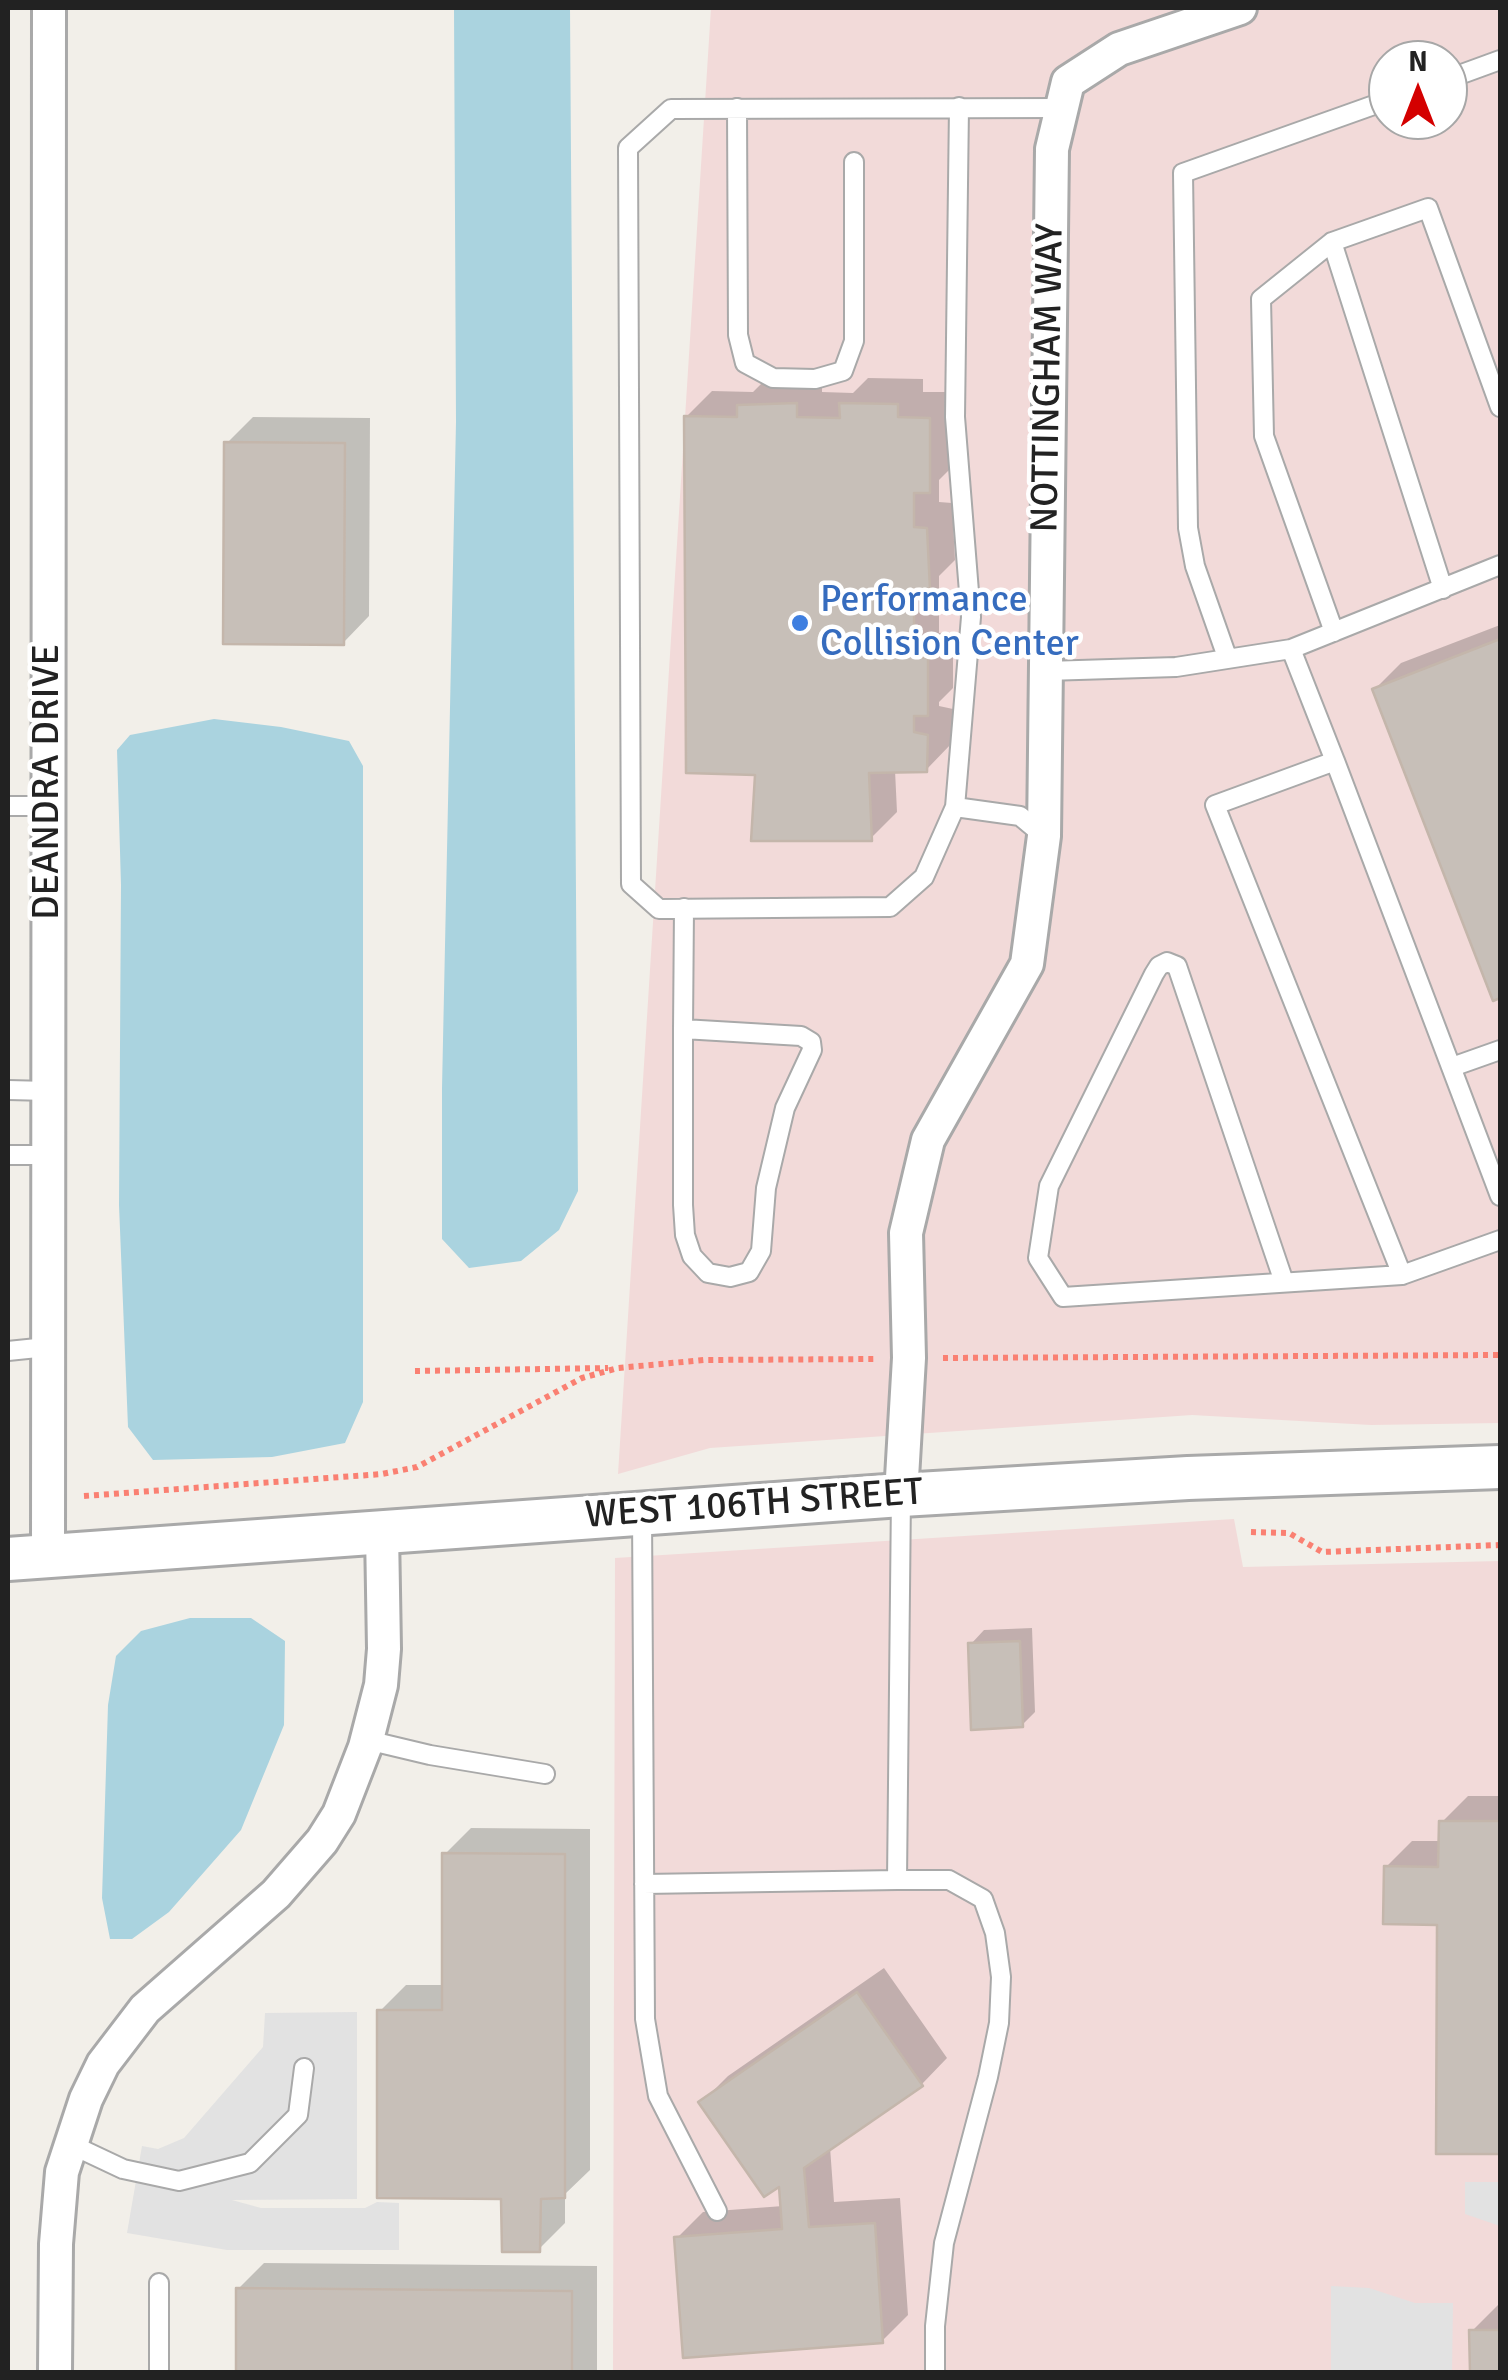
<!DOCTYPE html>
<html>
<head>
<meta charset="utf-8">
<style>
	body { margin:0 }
	#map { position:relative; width:1508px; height:2380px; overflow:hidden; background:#f2efe9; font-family:Signika,sans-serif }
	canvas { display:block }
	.frame { position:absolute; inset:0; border:10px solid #222; pointer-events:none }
	.north { position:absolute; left:1368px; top:40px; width:100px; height:100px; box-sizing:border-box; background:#fff; border:2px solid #a7a7a7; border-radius:50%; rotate:0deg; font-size:28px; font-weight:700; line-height:40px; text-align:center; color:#222 }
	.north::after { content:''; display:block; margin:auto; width:35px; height:45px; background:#d40000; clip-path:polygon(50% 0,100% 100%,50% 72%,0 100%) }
</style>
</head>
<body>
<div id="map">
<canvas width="1508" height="2380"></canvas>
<div class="frame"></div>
<div class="north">N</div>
</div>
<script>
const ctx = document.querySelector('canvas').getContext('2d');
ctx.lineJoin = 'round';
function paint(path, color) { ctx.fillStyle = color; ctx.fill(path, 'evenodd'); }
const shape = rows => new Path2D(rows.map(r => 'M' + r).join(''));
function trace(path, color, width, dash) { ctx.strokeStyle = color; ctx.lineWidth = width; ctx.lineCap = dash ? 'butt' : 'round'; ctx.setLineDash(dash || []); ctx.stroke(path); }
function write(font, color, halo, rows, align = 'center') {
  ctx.font = font + ' Signika,sans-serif'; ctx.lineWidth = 9; ctx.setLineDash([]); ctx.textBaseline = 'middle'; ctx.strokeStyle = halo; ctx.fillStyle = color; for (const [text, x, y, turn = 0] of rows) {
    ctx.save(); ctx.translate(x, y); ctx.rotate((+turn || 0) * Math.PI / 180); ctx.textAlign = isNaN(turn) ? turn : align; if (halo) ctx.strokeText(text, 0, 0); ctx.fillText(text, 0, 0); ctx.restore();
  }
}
const commercial = shape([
	[711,8,1500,8,1500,1423,1371,1425,1192,1415,710,1448,618,1474],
	[1388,60,1448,60,1448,120,1388,120],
	[1234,1519,1243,1567,1500,1561,1500,2372,613,2372,615,1558]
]);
const parking = shape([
	[357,2012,357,2199,232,2200,261,2208,365,2208,377,2202,399,2203,399,2250,227,2250,127,2233,142,2146,158,2149,184,2138,263,2047,265,2013],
	[1465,2182,1500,2182,1500,2226,1465,2214],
	[1331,2286,1369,2288,1415,2303,1453,2303,1452,2372,1331,2372]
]);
const water = shape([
	[454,8,570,8,578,1191,559,1230,521,1261,469,1268,442,1239,442,1088,456,422],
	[214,719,281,727,349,741,363,766,363,1402,345,1443,272,1457,153,1460,128,1427,119,1205,121,885,117,750,130,735],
	[190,1618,251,1618,285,1641,284,1725,241,1830,169,1912,132,1939,110,1939,102,1898,108,1705,116,1656,141,1631]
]);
const shadow = shape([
	[822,378,822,392,853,393,868,378,923,379,923,392,956,392,955,464,939,480,939,502,952,503,955,560,939,576,939,633,953,632,953,688,939,702,939,706,953,709,952,743,926,770,895,770,897,812,871,838,758,772,686,417,712,391,753,392,765,380],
	[253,417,370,418,369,616,343,643,227,443],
	[1500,625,1500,996,1494,998,1375,689,1401,663],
	[1032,1628,1035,1712,1022,1725,971,1644,984,1630],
	[1468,1796,1500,1796,1500,2151,1439,2151,1440,1923,1386,1867,1412,1841,1441,1841,1442,1822],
	[471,1828,590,1829,590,2170,565,2194,565,2223,539,2249,380,2011,406,1985,444,1985,445,1854],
	[884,1968,947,2058,922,2084,830,2147,834,2202,900,2198,908,2315,882,2341,677,2238,703,2212,783,2206,781,2182,702,2102,728,2076],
	[264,2263,597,2266,597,2372,238,2372,238,2289],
	[1498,2305,1500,2305,1500,2372,1472,2372,1472,2331]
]);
const building = shape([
	[797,403,797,417,840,418,839,403,898,404,898,417,930,418,930,493,914,493,914,527,927,528,930,589,914,589,914,658,928,657,928,716,914,716,914,732,928,735,927,772,869,773,872,841,751,841,755,775,686,773,684,416,737,417,737,405,797,403],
	[224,442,345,443,344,645,223,644,224,442],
	[1500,639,1500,998,1493,1001,1372,689,1500,639],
	[1020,1641,1023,1727,971,1730,968,1643,1020,1641],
	[1439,1821,1500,1821,1500,2154,1436,2154,1437,1925,1383,1924,1384,1866,1438,1867,1439,1821],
	[442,1853,565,1854,565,2198,541,2199,540,2252,502,2252,501,2199,377,2198,377,2010,442,2010,442,1853],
	[857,1992,923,2086,804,2168,809,2227,875,2223,883,2343,683,2358,674,2237,782,2229,779,2187,764,2197,698,2102,857,1992],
	[236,2288,572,2291,572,2372,236,2372,236,2288],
	[1469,2330,1500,2330,1500,2372,1470,2372,1469,2330]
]);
const path = shape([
	[943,1358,1500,1355],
	[415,1371,608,1368],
	[84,1496,382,1474,417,1467,582,1378,618,1368,704,1360,876,1359],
	[1251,1532,1289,1533,1322,1552,1500,1545]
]);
const service = shape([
	[1448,79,1500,60],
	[737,108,738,335,745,363,773,378,815,379,843,371,854,341,854,162],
	[1332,242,1443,589],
	[1334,632,1264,436,1261,299,1332,242,1428,208,1500,407],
	[1291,649,1335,761,1215,805,1402,1275,1500,1240],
	[1227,657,1195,566,1188,528,1183,173,1388,100],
	[1046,671,1176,667,1291,649,1500,565],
	[1335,761,1500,1196],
	[8,806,48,806],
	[955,807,971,617,955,417,959,107],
	[1044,836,1020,816,955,807,924,877,890,907,659,909,631,884,628,148,671,109,1062,108],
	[683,1029,801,1036,811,1042,812,1050,785,1108,766,1188,761,1251,749,1272,730,1277,708,1273,692,1256,685,1235,683,1205,683,1029,684,908],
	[1452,1067,1500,1050],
	[8,1090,48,1091],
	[8,1155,47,1155],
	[1284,1282,1177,966,1167,962,1159,966,1154,974,1049,1186,1038,1258,1063,1297,1402,1275],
	[8,1351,47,1347],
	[642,1512,645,2019,658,2096,717,2211],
	[367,1740,430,1755,545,1774],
	[897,1880,949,1880,983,1899,995,1933,1001,1977,999,2023,988,2077,944,2243,935,2326,935,2372],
	[644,1884,897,1880,901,1495],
	[70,2144,123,2169,179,2181,250,2163,298,2115,304,2068],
	[159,2372,159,2283]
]);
const minor = shape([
	[901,1495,909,1358,906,1233,928,1140,1027,964,1044,836,1052,149,1068,82,1119,49,1240,8],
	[48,1556,49,8],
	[55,2372,56,2244,62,2172,86,2099,103,2064,145,2009,276,1894,322,1841,339,1814,365,1747,381,1685,384,1649,382,1532]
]);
const tertiary = shape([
	[8,1559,901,1495,1188,1478,1500,1467]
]);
const markers = [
	[800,623,10,"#3f7fe0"]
];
const streetNames = [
	["NOTTINGHAM WAY",1049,378,-89],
	["DEANDRA DRIVE",48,782,-90],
	["WEST 106TH STREET",754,1505,-4]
];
const shopNames = [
	["Performance",820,601],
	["Collision Center",820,645]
];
paint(commercial, '#f2dad9');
paint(parking, '#e2e2e2');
paint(water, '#aad3df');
paint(shadow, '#0003');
paint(building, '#c7bfb8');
trace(building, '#c4b6ab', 2.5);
trace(service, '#a9a9a9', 22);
trace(minor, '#a9a9a9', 38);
trace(tertiary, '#a9a9a9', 48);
trace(path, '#fa8072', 6, [5, 5]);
trace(service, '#fff', 18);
trace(minor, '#fff', 32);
trace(tertiary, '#fff', 42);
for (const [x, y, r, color] of markers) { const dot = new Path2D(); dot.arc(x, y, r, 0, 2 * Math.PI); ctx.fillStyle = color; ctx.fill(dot); trace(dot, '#fff', 4); }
write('38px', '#222', '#fff', streetNames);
write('38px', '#366cbe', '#fff', shopNames, 'left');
</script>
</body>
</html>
